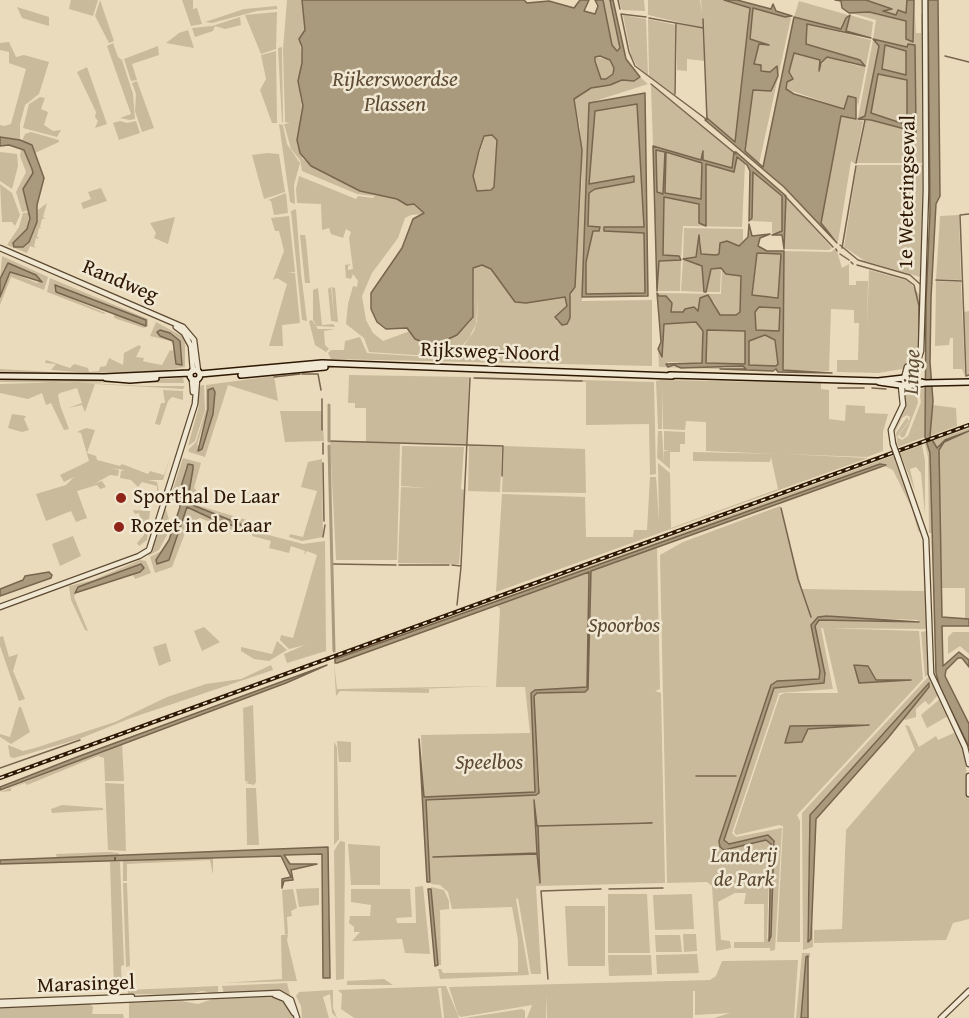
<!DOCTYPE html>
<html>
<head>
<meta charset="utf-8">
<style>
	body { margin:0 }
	canvas { display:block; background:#e9dbbb }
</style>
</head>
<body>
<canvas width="969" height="1018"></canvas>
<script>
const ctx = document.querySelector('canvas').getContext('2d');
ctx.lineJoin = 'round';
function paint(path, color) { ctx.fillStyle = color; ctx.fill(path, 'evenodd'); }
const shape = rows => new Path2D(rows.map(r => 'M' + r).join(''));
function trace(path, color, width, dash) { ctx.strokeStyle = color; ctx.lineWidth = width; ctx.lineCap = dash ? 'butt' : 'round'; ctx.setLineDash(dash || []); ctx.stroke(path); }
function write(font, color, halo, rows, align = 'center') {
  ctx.font = font + ' "Gentium Book Plus",serif'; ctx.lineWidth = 5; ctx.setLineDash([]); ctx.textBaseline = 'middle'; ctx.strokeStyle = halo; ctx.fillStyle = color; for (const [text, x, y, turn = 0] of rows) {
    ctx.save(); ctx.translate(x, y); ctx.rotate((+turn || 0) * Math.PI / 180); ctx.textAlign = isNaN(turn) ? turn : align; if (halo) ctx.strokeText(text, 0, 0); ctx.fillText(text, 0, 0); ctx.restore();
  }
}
const green = shape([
	[71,0,98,0,93,16,69,9],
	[100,0,114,41,109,43,95,16],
	[182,0,193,0,193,9,197,8,202,24,191,26],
	[287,0,302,0,305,30,300,42,302,63,298,81,303,114,297,145,303,159,323,173,360,191,374,193,373,196,357,194,302,171,300,160,291,149,284,124,290,123,285,122,283,49],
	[603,0,610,0,619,38,619,51,612,45],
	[619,0,644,0,645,11,622,10],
	[648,0,700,0,702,13,701,0,724,0,750,7,735,143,707,118,704,20,703,28,648,15],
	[866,0,907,0,906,13,897,15,883,11,890,8],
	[914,0,916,33,921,33,921,14,924,15,925,163,857,163,865,121,871,120,916,132,915,46,908,47,873,39,876,20,851,13,861,11,906,21,906,39,913,42],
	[799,1,848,15,841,29,797,18,794,17],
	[277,6,277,9,257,11,212,23,205,22,244,9],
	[17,7,49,17,49,26,22,18],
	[753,7,791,18,759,164,745,151,753,90,764,91,775,83,776,78,774,68,770,72,761,71,754,65,759,44,767,44,750,39],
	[277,12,276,49,261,54,245,15],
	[623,15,646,19,648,75,637,66,631,55],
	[850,15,873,22,871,38,846,31],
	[240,17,241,25,225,29,215,26,213,31,195,37,192,28,212,26],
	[648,19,676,25,674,94,649,76],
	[677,24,703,29,705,61,687,59,687,71,677,70],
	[806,24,871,40,858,106,856,98,848,96,845,109,786,89,794,53,820,60,820,67,827,57,862,67,806,44],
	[188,30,194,48,166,43,179,33],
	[873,40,879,46,865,117,862,119,858,118],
	[9,42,16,57,24,55,49,62,39,94,25,105,20,124,20,140,14,140,0,137,0,125,4,126,11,124,26,69,9,63,9,52,0,50,0,43],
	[113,43,118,57,122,60,133,94,135,119,130,120,120,118,131,114,107,46],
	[885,45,906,51,906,75,882,69],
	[158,46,159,55,132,64,137,80,131,81,124,59],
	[282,47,283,122,282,123,278,48],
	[276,51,277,123,272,123,260,90,266,79,261,55],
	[595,57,610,60,615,68,613,74,606,79,601,79],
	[87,67,107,124,95,128,98,121,95,117,96,112,77,72],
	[877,74,907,80,907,125,871,113],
	[640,77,648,84,589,103,582,301,652,300,652,366,331,359,328,353,331,350,344,350,345,341,360,337,367,353,446,358,450,357,460,351,474,331,477,321,478,297,476,324,469,338,455,354,445,357,369,352,364,338,346,324,348,304,353,286,357,287,358,281,353,274,351,279,344,277,346,277,345,265,351,264,348,266,348,270,353,269,349,238,351,232,346,229,343,238,331,234,329,228,322,230,321,204,297,203,296,189,299,176,356,199,358,196,373,198,376,193,414,204,422,209,422,214,411,215,405,218,398,238,372,273,362,296,366,320,373,333,383,341,410,331,422,343,439,344,457,335,470,322,474,307,473,268,482,265,491,269,515,302,526,303,565,297,567,306,556,321,565,325,569,320,569,300,575,287,582,177,580,127,574,99,591,88],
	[137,81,154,128,142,132,135,111,136,94,132,83],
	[651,85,734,152,732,169,703,160,703,151,701,160,653,146],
	[40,97,45,98,41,109,48,112,44,125,53,131,61,130,57,137,23,128,29,104],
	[637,104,644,227,605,227,605,231,644,233,645,293,585,294,586,262,593,231,599,231,599,227,587,227,589,193,595,189,634,182,634,177,589,184,595,110],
	[841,115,863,121,855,164,851,161,838,242,821,224],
	[120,121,127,123,136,121,140,133,119,140,113,123],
	[279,124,283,125,287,144,300,163,294,185,295,204,290,202],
	[31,132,59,140,59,142,35,153,32,145,22,141,25,134],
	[485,135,491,135,497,140,497,171,493,189,478,191,473,176],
	[656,149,665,152,663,194,657,193],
	[21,150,24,150,33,173,23,189,29,210,22,212,16,192,26,172,20,156],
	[0,152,17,154,18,166,12,189,0,181],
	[666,152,702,163,701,199,665,193],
	[267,153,279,154,285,192,264,199,252,155],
	[736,157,745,164,742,227,683,226,681,259,678,256,663,255,664,197,699,204,699,223,705,164,734,172],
	[857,165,925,165,920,277,865,261,844,247],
	[753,172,782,196,782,232,772,233,772,222,751,221],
	[0,184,12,193,20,215,15,226,12,222,2,222],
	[101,188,107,201,83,209,81,203,91,199,88,192],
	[286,193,288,213,274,215,271,201,268,200],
	[785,196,832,248,829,250,784,249],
	[47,203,43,217,45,219,42,219,40,227,42,228,39,228,37,236,39,239,36,238,34,246,36,248,30,246,27,253,7,245,19,227,23,213,30,212,27,229,19,236,23,247,27,245,37,222,38,210],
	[296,209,301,273,307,321,302,320,291,211],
	[959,215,961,280,936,279,940,216],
	[289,216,295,272,287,273,295,273,300,323,282,325,283,346,269,346,287,284,277,278,273,280,284,251,279,231,275,231,271,218],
	[175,217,168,244,154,238,156,233,150,223],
	[684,228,743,229,743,240,739,246,720,248,719,254,716,256,701,254,701,241,699,238,696,257,683,259],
	[300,235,305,235,306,240,310,283,305,283],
	[836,248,842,268,849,264,849,285,856,285,856,281,868,281,867,330,869,270,909,281,921,297,920,348,916,358,902,369,878,373,837,372,837,360,858,360,859,323,854,323,854,310,831,309,829,371,783,370,784,251,831,252],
	[757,253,781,254,779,297,752,295],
	[2,256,48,277,44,290,11,277,0,305,0,297,10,272,37,283,42,280,4,268,0,279],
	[681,260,680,291,658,291,659,261],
	[683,260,703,266,704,292,681,291],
	[721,268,720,292,706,292,709,270],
	[722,269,726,274,741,276,740,312,736,316,720,315,714,302,700,298,698,311,691,308,685,309,684,312,671,312,669,302,659,296,658,293,721,294],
	[50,278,148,319,148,326,144,328,114,318,114,314,109,311,104,314,47,292],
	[56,292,116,310,146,320,129,319,109,311,105,313],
	[936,281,961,282,965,376,962,369,953,369,953,338,950,338,949,345,935,346],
	[331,287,334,317,332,287,335,288,338,322,331,321,328,289],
	[318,288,322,325,333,324,335,327,316,326,313,319,313,290],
	[759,307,780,308,780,331,755,330,755,312],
	[969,311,969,374,967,375,964,312],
	[312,320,318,329,335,329,324,331,325,345,329,349,326,352,315,345,309,321],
	[679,321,696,322,703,331,702,363,667,362,669,367,714,366,724,368,743,366,746,370,659,367,658,349,662,356,664,323],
	[156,322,182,336,185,343,185,367,160,371,88,373,51,370,56,364,45,363,46,360,70,368,74,364,88,368,89,372,99,371,100,367,106,366,109,358,123,365,124,353,139,345,141,347,136,357,144,358,143,361,146,362,162,365,170,350,173,351,173,345,171,341,150,336],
	[707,330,746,331,745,364,705,363],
	[765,335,775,340,778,364,776,366,749,365,749,341],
	[0,369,85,374,166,372,184,369,184,371,183,372,86,375,0,374],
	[349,375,469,377,466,445,400,444,397,560,336,560,330,441,366,441,366,408,355,408,355,403,348,403],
	[274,376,278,401,228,385,205,457,189,452,188,450,196,442,206,409,206,385],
	[209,389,214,389,214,409,202,449,197,445,208,409],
	[477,377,654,382,656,474,650,475,649,424,586,425,586,382,474,379],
	[0,378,129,381,183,378,184,383,0,382],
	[661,380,821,383,821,389,829,390,829,419,845,421,846,405,865,406,865,413,888,414,883,432,883,451,867,457,782,454,868,458,335,650,496,592,502,494,585,497,586,537,633,537,634,530,647,530,650,477,656,477,659,521,658,463,670,473,671,528,778,489,771,457,770,462,693,461,693,452,777,454,706,451,706,422,686,421,685,430,663,429,662,386,662,429,658,429,656,381],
	[67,382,145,386,185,386,183,389,95,384,85,412,82,405,68,408,82,403,77,388,60,393,58,395,60,405,69,429,64,430,51,403,46,405,42,393,28,399,0,393,0,384],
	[204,385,205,410,195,441,188,446,200,402,194,414,199,386],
	[926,387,925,437,898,447,896,433,907,417,909,421,897,437,902,440,908,436,921,402,919,390],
	[163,390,183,391,183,400,172,397,168,401,160,425,155,424,161,403,165,403],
	[916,390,918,403,905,436,902,438,899,435,909,422,910,417,907,415,902,418,893,436,904,407,903,392],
	[933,405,956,408,957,426,930,436],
	[280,411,322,411,324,441,285,442],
	[12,414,26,416,24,419,29,430,22,432,8,428],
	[86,428,95,430,87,453,96,456,97,460,120,466,122,464,148,474,150,471,164,475,171,455,163,480,148,480,157,482,159,492,157,501,157,486,142,482,138,487,131,480,120,478,121,471,125,470,109,468,119,470,118,476,110,475,94,484,102,481,106,487,100,489,97,485,77,491,87,518,76,522,71,511,46,521,36,494,66,485,74,477,64,482,60,475,89,461,81,433,77,432],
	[969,428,969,619,965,619,965,588,941,588,939,450,932,441],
	[658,431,662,431,664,463,664,451,669,450,664,450,664,431,685,432,685,444,680,444,680,452,670,452,670,469,657,458],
	[927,443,930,453,932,533,929,533,928,457,925,444],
	[922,445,925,461,925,515,921,473,916,467,910,469,915,491,900,453],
	[402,446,464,447,461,489,465,490,459,564,398,563,401,487,428,488,401,486],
	[469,446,502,447,500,492,468,491],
	[504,446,585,449,586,493,502,492],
	[895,455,921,533,918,531,912,509,893,470,880,464,335,659],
	[183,458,201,463,194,488,197,491,193,504,250,521,250,528,190,504,186,467,180,490,180,505,170,498],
	[322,459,323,537,302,541,289,537,290,534,303,537,317,491,301,487,308,462],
	[165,506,170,523,167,535,159,550,148,556],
	[780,506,802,589,924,591,923,537,927,629,821,628,833,689,779,693,732,833,736,837,782,828,775,950,770,951,770,948,734,948,734,942,764,942,764,904,744,904,746,893,735,893,718,902,721,940,730,941,731,948,716,951,712,886,707,882,667,883,660,555,683,542],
	[821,616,918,620,919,623,819,620,815,626,826,678,820,684,774,688,724,840,729,844,768,835,775,843,771,936,767,939,770,842,766,840,719,845,719,841,771,685,777,681,819,679,820,671,811,625],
	[187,507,219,522,235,526,241,525,249,531,234,531,200,518,189,523,172,567,155,573,150,557,163,550,156,560,171,554],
	[133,510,150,511,147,540,139,546,137,543,144,535,139,513,135,514],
	[253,531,303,544,325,541,326,651,287,663,284,654,305,645,289,649,280,640,281,635,293,638,317,555,307,551,304,555,305,551,291,546,289,553,269,548,271,541,252,536],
	[73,536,81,556,60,566,52,544],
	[657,547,660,689,655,691,661,693,665,883,536,886,541,974,531,974,518,898,516,899,529,975,440,979,438,969,441,969,443,973,518,972,518,940,512,907,452,909,448,892,440,885,431,884,426,801,538,794,540,788,534,696,536,693,585,692,588,689,591,571],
	[140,560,146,561,151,573,135,579,133,575,142,571,143,565,78,587,74,597,88,631,85,630,71,600,69,586,93,580],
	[589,572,587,687,531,693,535,792,424,797,421,735,530,733,525,687,496,687,500,609,497,605],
	[204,627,220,642,202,651,194,631],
	[823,628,919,631,923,679,797,815,800,821,800,942,777,942,783,826,779,825,736,835,734,832,780,695,785,693,838,693],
	[868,725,808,729,792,743,785,743,791,726],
	[927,631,929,674,925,677,921,632],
	[953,632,969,632,969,654,960,646,948,654,948,637],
	[3,636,9,657,18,654,13,671,25,699,19,701,0,646,0,637],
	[277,641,287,650,269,661,254,659,241,651,241,647,272,654],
	[166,643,171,661,159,666,153,647],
	[334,663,337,689,495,686,418,689,429,689,429,693,340,691,336,696],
	[271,665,273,670,131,718,79,739,14,758,10,757,8,745,23,751,35,748,115,722,167,697,206,684,241,679],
	[928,677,930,677,938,695,929,705,925,701,916,709,916,717,905,720,903,718,929,687,920,692,810,815,807,938,810,941,813,926,813,947,803,950,802,813],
	[940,699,948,716,927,728,921,715],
	[253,705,256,782,254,785,245,783,249,782,245,781,243,708],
	[19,707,21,707,30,732,11,744,0,737,0,734,10,737],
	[905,725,909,726,919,747,936,736,938,740,956,732,965,755,969,801,969,919,953,923,946,940,814,943,814,930,842,929,846,830,915,750],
	[337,741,351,742,351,762,339,762],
	[334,742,337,747,339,839,334,845],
	[122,743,124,781,105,781,104,758,98,756,27,785,25,783,11,788,11,791,0,792],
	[105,783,124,784,126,851,108,850],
	[246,788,256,788,259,845,247,845],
	[62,805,103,808,103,810,52,813,51,809],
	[340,841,345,842,344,979,336,980,334,851],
	[348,844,380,846,380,885,351,885],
	[109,852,118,853,120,856,57,858,56,854],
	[213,857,213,875,210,860,127,864,127,881,123,881,123,861],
	[110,862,120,862,124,965,121,966,122,989,114,989],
	[123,883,127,883,130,966,126,967],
	[423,886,430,954,405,953,402,939,352,941,360,932,354,932,354,927,349,923,350,916,370,916,371,905,351,902,351,889,410,889,412,917,396,918,397,923,416,923,415,887],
	[431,887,444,890,449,901,449,909,440,910,441,965,438,965],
	[319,888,319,905,299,907,296,889],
	[293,889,297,908,291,911,292,916,287,917,288,934,286,935,288,935,287,940,297,981,223,983,282,979,281,935,285,935,282,890],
	[608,894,647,894,650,953,608,953],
	[692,894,694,929,655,930,653,895],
	[565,906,605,906,605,966,568,966],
	[683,934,696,934,697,951,684,952],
	[655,935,680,935,682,952,656,952],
	[802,953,810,953,810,957,806,957,801,1018,796,1018],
	[697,954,699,973,657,974,656,955],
	[608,955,651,955,652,975,609,976],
	[798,960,794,1018,714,1018,730,1013,695,1015,695,991,693,991,693,1018,547,1018,547,994,546,1018,527,1018,532,1005,461,1017,458,1015,449,987,710,980,716,976,722,961],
	[384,979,393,985,347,985,347,981],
	[287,983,290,995,224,994,222,986],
	[218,986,218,994,202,991,186,995,128,994,128,990],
	[446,986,459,1018,444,1018,441,988,438,988,442,1018,354,1018,341,1009,342,994,338,990],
	[333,990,333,1008,337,1018,332,1013,330,994,323,997,329,1018,302,1018,301,1006,296,996,299,992],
	[270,996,284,1000,294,1018,129,1018,129,1003,181,1001,198,1004,216,998],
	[88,1002,93,1007,92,1014,123,1014,124,1018,0,1018,0,1006],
	[522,1009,525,1011,525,1018,464,1018]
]);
const water = shape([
	[302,0,524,0,527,3,549,1,574,8,580,0,589,0,584,11,595,14,598,6,595,0,603,0,612,45,617,51,620,48,610,0,613,0,626,59,640,77,634,81,622,80,610,85,591,88,574,99,582,150,575,287,570,294,570,318,567,324,562,325,555,317,567,306,565,297,526,303,515,302,491,269,482,265,473,268,473,317,457,335,433,346,415,339,407,328,386,329,377,322,371,309,371,293,402,248,413,219,424,213,414,204,407,205,397,199,360,191,311,166,300,153,297,140,303,106,298,81,302,63,302,47,299,39,305,30,302,0],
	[600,56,610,60,614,68,613,74,606,79,601,79,595,61,595,57,600,56],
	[492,135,497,140,494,187,491,190,477,191,473,176,479,151,484,136,492,135],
	[724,0,737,0,771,9,773,4,776,11,792,16,785,17,753,8,750,39,769,45,759,44,754,64,761,65,761,71,770,72,777,66,778,76,771,91,753,90,745,151,763,167,794,17,841,29,846,18,850,15,846,31,871,38,807,24,806,44,860,60,865,66,827,57,821,63,819,71,820,60,794,53,789,72,793,79,787,82,786,89,794,94,844,109,848,96,856,98,856,119,841,116,821,223,837,243,784,187,705,120,707,118,735,142,750,8,724,0],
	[835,0,866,0,892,9,883,11,896,15,898,10,906,13,907,0,914,0,913,42,906,39,906,21,869,12,849,13,842,8,841,1,835,0],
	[928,0,938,0,940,196,936,204,931,298,930,362,933,401,930,436,937,448,945,440,969,431,944,442,939,450,942,617,969,619,969,626,942,626,943,666,959,652,969,660,969,667,962,658,958,658,946,670,945,676,969,724,969,747,940,688,936,673,930,453,925,437,926,301,930,212,928,0],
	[873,39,907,47,908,44,915,45,916,132,871,120,858,119,865,116,879,46,873,39],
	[885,45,906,51,906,75,882,69,885,45],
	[878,74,907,80,907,125,871,113,878,74],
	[645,93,648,296,582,297,589,103,645,93],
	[637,104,644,227,604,227,604,231,644,233,645,293,586,294,586,262,593,231,599,231,600,227,588,226,589,193,595,189,634,182,634,176,589,184,595,111,637,104],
	[0,137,20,140,32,145,44,178,37,205,37,222,29,242,23,247,14,247,13,243,27,229,30,218,23,189,33,173,32,169,24,150,9,145,0,146,0,137],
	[653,146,701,160,703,151,703,160,732,168,734,152,736,152,786,196,784,249,782,235,772,235,782,231,782,196,753,172,752,218,749,221,750,171,747,165,737,157,734,172,706,164,706,226,699,223,699,204,664,197,663,255,679,256,681,260,659,261,657,291,653,146],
	[656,150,665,152,663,194,657,192,656,150],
	[666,152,702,163,701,199,665,193,666,152],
	[749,224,752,236,770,234,760,238,758,246,767,251,784,251,783,370,832,373,778,372,776,369,773,371,720,369,746,369,743,366,681,368,674,365,668,367,666,364,702,363,703,331,696,322,664,324,662,357,658,349,661,342,657,293,659,296,666,296,672,303,671,312,683,312,685,309,694,307,698,311,700,298,708,295,720,315,736,315,740,312,741,276,726,274,721,268,711,269,706,292,704,292,702,266,683,259,696,257,699,235,701,254,716,255,719,254,720,243,727,241,739,246,748,237,749,224],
	[757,253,781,254,778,298,752,295,757,253],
	[759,307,780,308,779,331,756,330,755,312,759,307],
	[707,330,745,331,745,364,706,363,707,330],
	[765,335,775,340,778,364,776,366,749,365,749,341,765,335],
	[8,263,36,275,42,282,10,272,0,297,0,279,8,263],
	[55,285,146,320,146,326,56,292,55,285],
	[160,330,170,333,180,341,182,365,176,364,173,341,160,336,157,332,160,330],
	[213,388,215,392,213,414,202,449,198,451,208,409,208,390,213,388],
	[188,464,193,465,193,469,188,498,190,504,250,528,249,531,241,525,235,526,219,522,187,507,169,560,157,564,156,560,169,540,180,507,180,490,188,464],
	[880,464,886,465,591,571,588,689,585,692,537,693,534,696,539,793,536,795,426,800,430,882,427,882,419,739,424,797,535,792,531,693,535,690,587,687,589,572,337,663,335,663,335,659,880,464],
	[141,564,144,568,140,572,75,593,78,587,141,564],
	[49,572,52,575,51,578,0,596,0,589,23,580,25,576,49,572],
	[827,616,919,622,819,620,815,626,825,674,824,683,774,688,724,840,729,844,768,835,774,841,771,936,769,941,771,844,766,840,724,850,720,847,719,841,771,685,777,681,819,679,820,671,811,625,818,617,827,616],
	[327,665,286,683,0,790,0,787,77,757,327,665],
	[854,665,868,666,876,680,911,680,859,683,854,665],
	[929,683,929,687,888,738,816,819,811,939,808,942,810,815,929,683],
	[869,725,808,729,802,742,785,743,790,726,869,725],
	[534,800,537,826,652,823,538,826,540,883,537,854,433,857,537,853,534,800],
	[328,847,330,978,323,978,322,854,284,855,290,864,317,864,291,870,293,880,284,881,282,888,282,879,291,877,281,856,0,864,0,860,328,847],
	[428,889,431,889,438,965,435,966,428,889],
	[808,956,808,1018,801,1018,806,957,808,956]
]);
const stream = shape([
	[618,0,620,9],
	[646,17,621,14,629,52,635,66,706,119],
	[649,18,703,28],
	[703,19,707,120],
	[945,56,969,62],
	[651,84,736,154],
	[675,94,676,23],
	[856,163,865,120],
	[785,196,833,247],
	[969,214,960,215,966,376,969,375],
	[840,245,858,260,910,275,920,284],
	[842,248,856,166],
	[836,249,837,251],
	[840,254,849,260],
	[851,262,853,264],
	[857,265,906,279,914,285,919,306,919,347,914,358],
	[936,280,961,281],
	[910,370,916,369,917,364],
	[302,374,318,374,321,390],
	[274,377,300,374],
	[474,378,582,381],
	[838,388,864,388],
	[872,388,886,389],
	[322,399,322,430],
	[329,441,503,446,502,476],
	[323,443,323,454],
	[323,463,324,521],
	[781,508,798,579,811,617],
	[323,537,325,525],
	[332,564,396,565],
	[399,565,449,565],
	[452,565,461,566,470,378],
	[457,605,461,567],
	[0,768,80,740],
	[696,776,736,776],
	[609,889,663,888],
	[548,979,541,891,601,889]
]);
const canal = shape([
	[329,405,329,441],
	[329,446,334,651]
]);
const ferry = shape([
	[115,857,115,861]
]);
const tertiary = shape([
	[0,248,183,327,194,340,198,371],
	[176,327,184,333,191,346,193,371],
	[904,378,907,367,918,360,921,351,926,190,925,0],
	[192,380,193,392],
	[893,444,891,430,903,405,901,386],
	[898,458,926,539,931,674,965,747,969,764],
	[0,607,139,556,149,550,195,404,197,380],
	[969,776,969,794],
	[275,995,285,999,294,1013],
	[0,1002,132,997],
	[0,1005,279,993,291,1000,297,1018],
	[941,1018,969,991]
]);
const secondary = shape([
	'190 375a5 5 0 1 1 10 0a5 5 0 1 1-10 0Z',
	[200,374,322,363,672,376],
	[241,375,325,367],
	[670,375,878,381,904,378,925,383],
	[0,376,104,377,190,373],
	[106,378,130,380,156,378],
	[879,382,907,386,925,383,969,382]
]);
const rail = shape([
	[0,778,969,425]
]);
const tertiaryBridge = shape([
	[893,444,898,458]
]);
const markers = [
	[121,498,6,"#8f2418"],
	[119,527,6,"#8f2418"]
];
const streetNames = [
	["1e Weteringsewal",908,192,-89],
	["Randweg",120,282,23],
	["Rijksweg-Noord",490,353,2],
	["Marasingel",86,985,-2]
];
const poiNames = [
	["Sporthal De Laar",133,498],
	["Rozet in de Laar",131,527]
];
const parkNames = [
	["Spoorbos",624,627],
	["Speelbos",489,764],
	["Landerij",744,857],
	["de Park",744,881]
];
const waterNames = [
	["Rijkerswoerdse",395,80],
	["Plassen",395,105],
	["Linge",913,372,-88]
];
paint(green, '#c9ba9c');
paint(water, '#a9997d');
trace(water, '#78654d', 1.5);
trace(stream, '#78654d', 1.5);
trace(canal, '#a9997d', 3);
trace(ferry, '#5f4c34', 1.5, [8, 6]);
trace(tertiary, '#5d4932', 7);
trace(secondary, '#2e1804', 8);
trace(tertiary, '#f1e8d3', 4.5);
trace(secondary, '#f1e8d3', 5);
trace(rail, '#2e1804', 4);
trace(rail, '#f1e8d3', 1.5, [4.5]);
trace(tertiaryBridge, '#5d4932', 7, []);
trace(tertiaryBridge, '#f1e8d3', 4.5);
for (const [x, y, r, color] of markers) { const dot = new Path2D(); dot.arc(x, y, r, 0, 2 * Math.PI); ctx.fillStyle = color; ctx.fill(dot); trace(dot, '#f1e8d3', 2); }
write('21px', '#2e1804', '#f1e8d3', streetNames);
write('21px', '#2e1804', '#f1e8d3', poiNames, 'left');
write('italic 21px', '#5c4932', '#f1e8d3', parkNames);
write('italic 22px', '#5f4c34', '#f1e8d3', waterNames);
</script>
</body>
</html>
